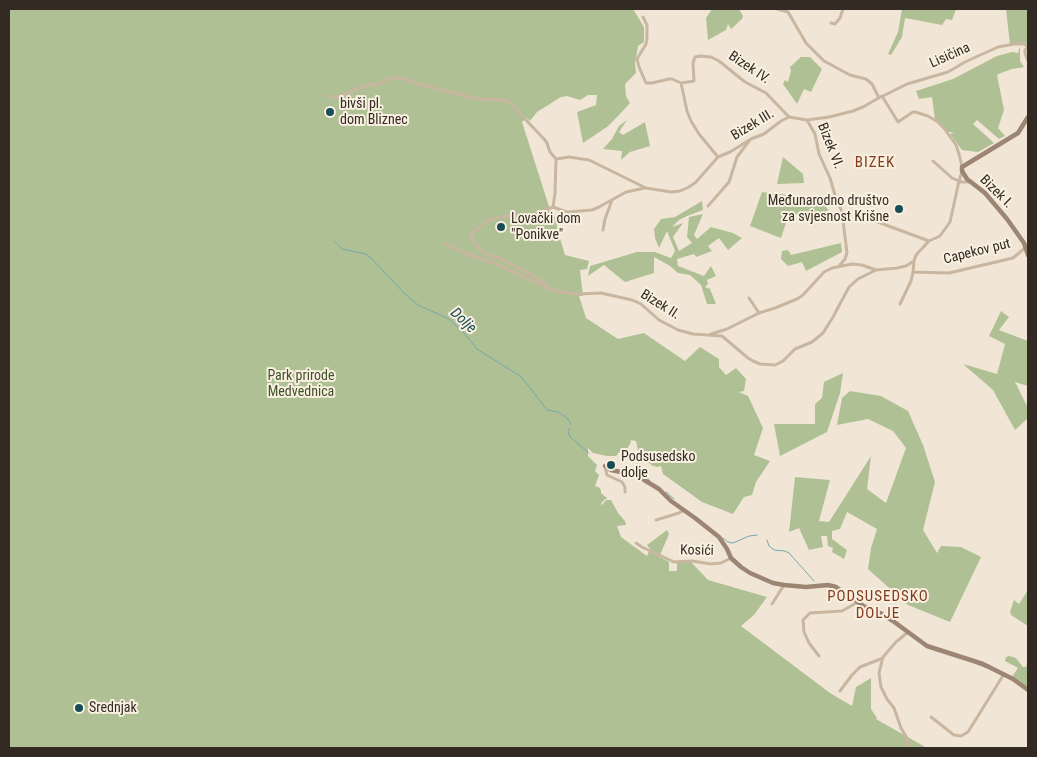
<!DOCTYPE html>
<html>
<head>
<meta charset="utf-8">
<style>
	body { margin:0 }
	#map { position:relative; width:1037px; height:757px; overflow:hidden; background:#f1e6d5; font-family:"Roboto Condensed",sans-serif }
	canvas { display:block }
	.frame { position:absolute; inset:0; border:10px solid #332a24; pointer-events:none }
</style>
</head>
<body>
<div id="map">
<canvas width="1037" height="757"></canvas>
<div class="frame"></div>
</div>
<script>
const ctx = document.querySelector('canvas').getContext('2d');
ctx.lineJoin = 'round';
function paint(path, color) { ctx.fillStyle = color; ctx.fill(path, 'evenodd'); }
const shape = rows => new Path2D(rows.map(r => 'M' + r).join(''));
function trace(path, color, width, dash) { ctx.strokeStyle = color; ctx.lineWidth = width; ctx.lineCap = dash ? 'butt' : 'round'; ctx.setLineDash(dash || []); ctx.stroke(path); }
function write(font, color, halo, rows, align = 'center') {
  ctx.font = font + ' "Roboto Condensed",sans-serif'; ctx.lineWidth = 4; ctx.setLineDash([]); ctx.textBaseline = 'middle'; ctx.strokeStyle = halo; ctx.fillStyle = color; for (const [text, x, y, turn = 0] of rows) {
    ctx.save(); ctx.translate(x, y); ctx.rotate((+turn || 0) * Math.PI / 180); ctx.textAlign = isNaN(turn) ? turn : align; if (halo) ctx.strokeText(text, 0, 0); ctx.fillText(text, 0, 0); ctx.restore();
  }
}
const green = shape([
	[9,9,633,9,644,27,644,42,638,46,635,64,636,73,625,84,626,96,630,103,619,115,607,127,583,143,577,112,596,105,597,95,588,95,580,100,567,96,561,97,537,112,530,121,527,118,522,122,552,216,556,217,557,228,565,255,589,261,587,269,580,270,583,296,579,296,586,318,618,339,644,333,685,361,700,347,719,359,719,367,726,375,736,368,746,379,744,391,739,392,748,396,763,428,754,455,770,461,756,482,752,495,744,497,733,514,702,502,663,474,661,466,657,467,651,465,651,464,640,460,636,441,631,440,631,442,626,451,620,451,616,456,607,456,593,453,588,448,588,456,597,465,595,471,599,475,595,486,600,488,601,491,601,493,607,498,603,501,601,504,602,505,606,500,611,500,618,513,625,521,626,525,617,526,621,537,647,556,649,551,669,562,669,571,677,571,677,563,691,562,708,580,767,597,754,615,741,626,830,693,852,706,856,687,871,678,871,709,877,718,876,719,927,748,9,748],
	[712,9,739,9,743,16,742,19,731,29,728,24,726,30,708,40,706,18],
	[902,9,956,9,952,20,946,19,942,25,905,18,902,37,891,55,888,54,898,32],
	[1006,9,1028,9,1028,44,1010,45],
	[1020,46,1020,61,1024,67,1012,69,1001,73,997,75,1004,110,998,128,1005,136,999,139,977,120,973,124,994,143,978,152,962,150,950,134,954,133,945,131,935,120,932,97,919,99,916,91,953,79,997,56,1012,52,1018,53],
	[801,57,810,57,822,69,811,92,804,89,797,104,783,84,785,80,788,82,791,71,790,67],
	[627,120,619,132,623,135,645,122,650,146,630,152,621,160,622,151,603,149,612,139,619,126],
	[783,157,803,174,804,183,777,184],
	[762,192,822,199,833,219,812,223,790,211,781,238,750,226],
	[702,201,703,210,687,216,679,220,672,227,683,223,673,237,679,251,692,243,687,237,689,217,703,214,694,235,697,239,711,227,733,233,742,238,728,250,719,238,708,246,712,251,696,257,694,254,677,259,678,266,704,276,711,266,716,276,707,280,708,284,705,287,710,289,716,304,707,304,701,285,690,275,678,273,670,266,654,257,654,273,625,282,604,265,588,276,590,266,637,252,655,252,671,258,675,251,667,231,659,248,655,238,654,229,661,219,675,217],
	[841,243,842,252,806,271,802,262,788,266,781,259,782,251,788,250,791,255],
	[1001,311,1009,317,999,330,1028,341,1028,386,1015,382,1028,408,1028,418,1015,430,993,390,963,364,997,374,1005,344,989,336],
	[843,373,840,393,827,432,780,456,774,424,815,424,815,404,822,398,824,382],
	[850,391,881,396,908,411,923,445,935,482,923,530,937,553,941,546,961,547,981,557,950,622,908,605,868,569,871,548,877,529,847,512,840,529,832,531,832,539,847,550,844,559,832,552,833,548,828,546,827,536,821,536,823,547,809,550,799,528,789,532,795,477,830,480,819,521,829,522,871,456,867,489,886,503,906,448,893,431,868,419,837,425,842,398],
	[667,530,669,534,660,555,650,549,647,545],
	[1028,590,1028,626,1011,615,1010,612,1014,600,1019,604],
	[1009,656,1016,658,1023,667,1026,667,1028,661,1028,688,1012,677,1018,668,1005,661,1006,657]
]);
const stream = shape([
	[334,241,342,249,366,254,371,258,405,294,418,305,449,319,464,333,477,349,520,376,531,389,547,410,558,412,568,419,571,425],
	[570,428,568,432,570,437,589,453],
	[629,471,640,472,645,475,650,481],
	[666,492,674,499],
	[723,538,728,542,733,543,749,536,757,535],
	[767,540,769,546,774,550,785,551,789,553,814,581],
	[977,664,987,668]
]);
const street = shape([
	[777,9,788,12,806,43,824,61,850,75,866,79,872,84,879,98],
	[643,17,647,25,647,38,646,44,637,59,639,67,646,83,652,83,669,79,672,79,681,83,694,81,693,63,695,57,700,56,711,57,719,61,745,82,766,93,789,117],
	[831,23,835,24,840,18,843,9],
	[1028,47,1025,50,1025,53,1028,61],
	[681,83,687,111,691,121,699,134,718,157],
	[328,95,336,98,367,85,376,85,391,78,401,78,417,84,476,99,504,100,509,102,544,139,547,143,550,152,556,159,569,157,589,160,646,188,671,192,680,191,689,187,696,182,718,157,730,152,751,139,764,134,781,121,789,117,807,120,829,117,853,111,863,107,882,96,898,122,913,112,915,112,928,116,938,122,944,128,956,145,959,154,962,167],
	[883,96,907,84,948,72,965,62,998,47,1014,44,1024,44,1028,47],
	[807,120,815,134,819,154,830,178,835,195,842,212,847,253,845,259,839,266],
	[933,161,952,178,961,182,970,182],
	[708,206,729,182,737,157,749,141],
	[553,207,555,193,556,159],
	[875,221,929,241],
	[603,230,605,219,612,200],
	[445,244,465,253,494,263,546,287,559,292,578,294,601,293,632,300,641,304,659,320,678,330,693,334,722,336,748,358,753,361,760,364,775,365,783,361,795,349,812,342,823,333,833,317,849,287,858,279,876,270,897,268,906,266,914,261,916,255,929,241,940,236,950,222,959,181,962,172],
	[914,261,913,272,949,273,1013,258,1025,248],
	[546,287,546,284,530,274,501,259,486,254,477,247,472,240,472,233,488,220,506,216,526,217,553,207,567,212,592,210,599,207,626,192,645,188],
	[749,298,759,313],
	[900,304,911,281,913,272],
	[711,334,727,329,759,313,775,308,797,299,803,295,824,272,832,268,852,264,862,265,876,270],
	[605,466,607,475,622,482,625,487,625,492],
	[656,520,679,513,684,510],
	[636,543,642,547,674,562,692,561,711,564,721,563,731,558],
	[772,604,784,585],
	[819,656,809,643,804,632,803,620,810,613,842,611,858,602],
	[840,691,852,675,860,667,883,658],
	[931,717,954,735,961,736,968,732,1004,674],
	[905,748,907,746,908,740,901,728,894,708,887,699,881,687,879,673,883,657,896,642,908,632]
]);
const secondary = shape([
	[1028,117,1018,133,962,167,962,171,967,179,985,193,1007,219,1024,243,1028,255],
	[605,466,611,470,636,475,659,489,671,501,695,518,719,537,727,549,731,558,741,567,750,573,773,583,784,585,806,587,828,585,836,587,865,607,880,613,893,621,927,646,983,664,1013,679,1028,690]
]);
const markers = [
	[330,112,5,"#194d55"],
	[899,209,5,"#194d55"],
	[501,227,5,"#194d55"],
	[611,465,5,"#194d55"],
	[79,708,5,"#194d55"]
];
const streetNames = [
	["Lisičina",950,56,-24],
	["Bizek IV.",749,68,34],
	["Bizek III.",753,125,-31],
	["Bizek VI.",830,146,68],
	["Bizek I.",996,192,45],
	["Capekov put",977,252,-14],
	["Bizek II.",660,305,32],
	["Kosići",697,551,1]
];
const poiNames = [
	["bivši pl.",340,104],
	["dom Bliznec",340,120],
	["Međunarodno društvo",889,201,"right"],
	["za svjesnost Krišne",889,217,"right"],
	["Lovački dom",511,219],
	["\"Ponikve\"",511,235],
	["Podsusedsko",621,457],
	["dolje",621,473],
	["Srednjak",89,708]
];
const parkNames = [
	["Park prirode",301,376],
	["Medvednica",301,392]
];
const neighbourhoodNames = [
	["BIZEK",875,163],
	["PODSUSEDSKO",878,597],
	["DOLJE",878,614]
];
const waterNames = [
	["Dolje",463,321,43]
];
paint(green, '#afc095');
trace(stream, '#74a8ae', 1);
trace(street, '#c9b6a1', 3);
trace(secondary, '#9c8573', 4.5);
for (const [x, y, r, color] of markers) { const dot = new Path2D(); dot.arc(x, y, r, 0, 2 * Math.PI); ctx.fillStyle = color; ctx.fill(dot); trace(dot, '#f9f0e1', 2); }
write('14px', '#332a24', '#f9f0e1', streetNames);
write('14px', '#332a24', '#f9f0e1', poiNames, 'left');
write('14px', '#3f5128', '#f9f0e1', parkNames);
ctx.letterSpacing = '1px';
write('15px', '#833b1c', '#f9f0e1', neighbourhoodNames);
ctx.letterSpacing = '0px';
write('italic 15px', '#194d55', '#f9f0e1', waterNames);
</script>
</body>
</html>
